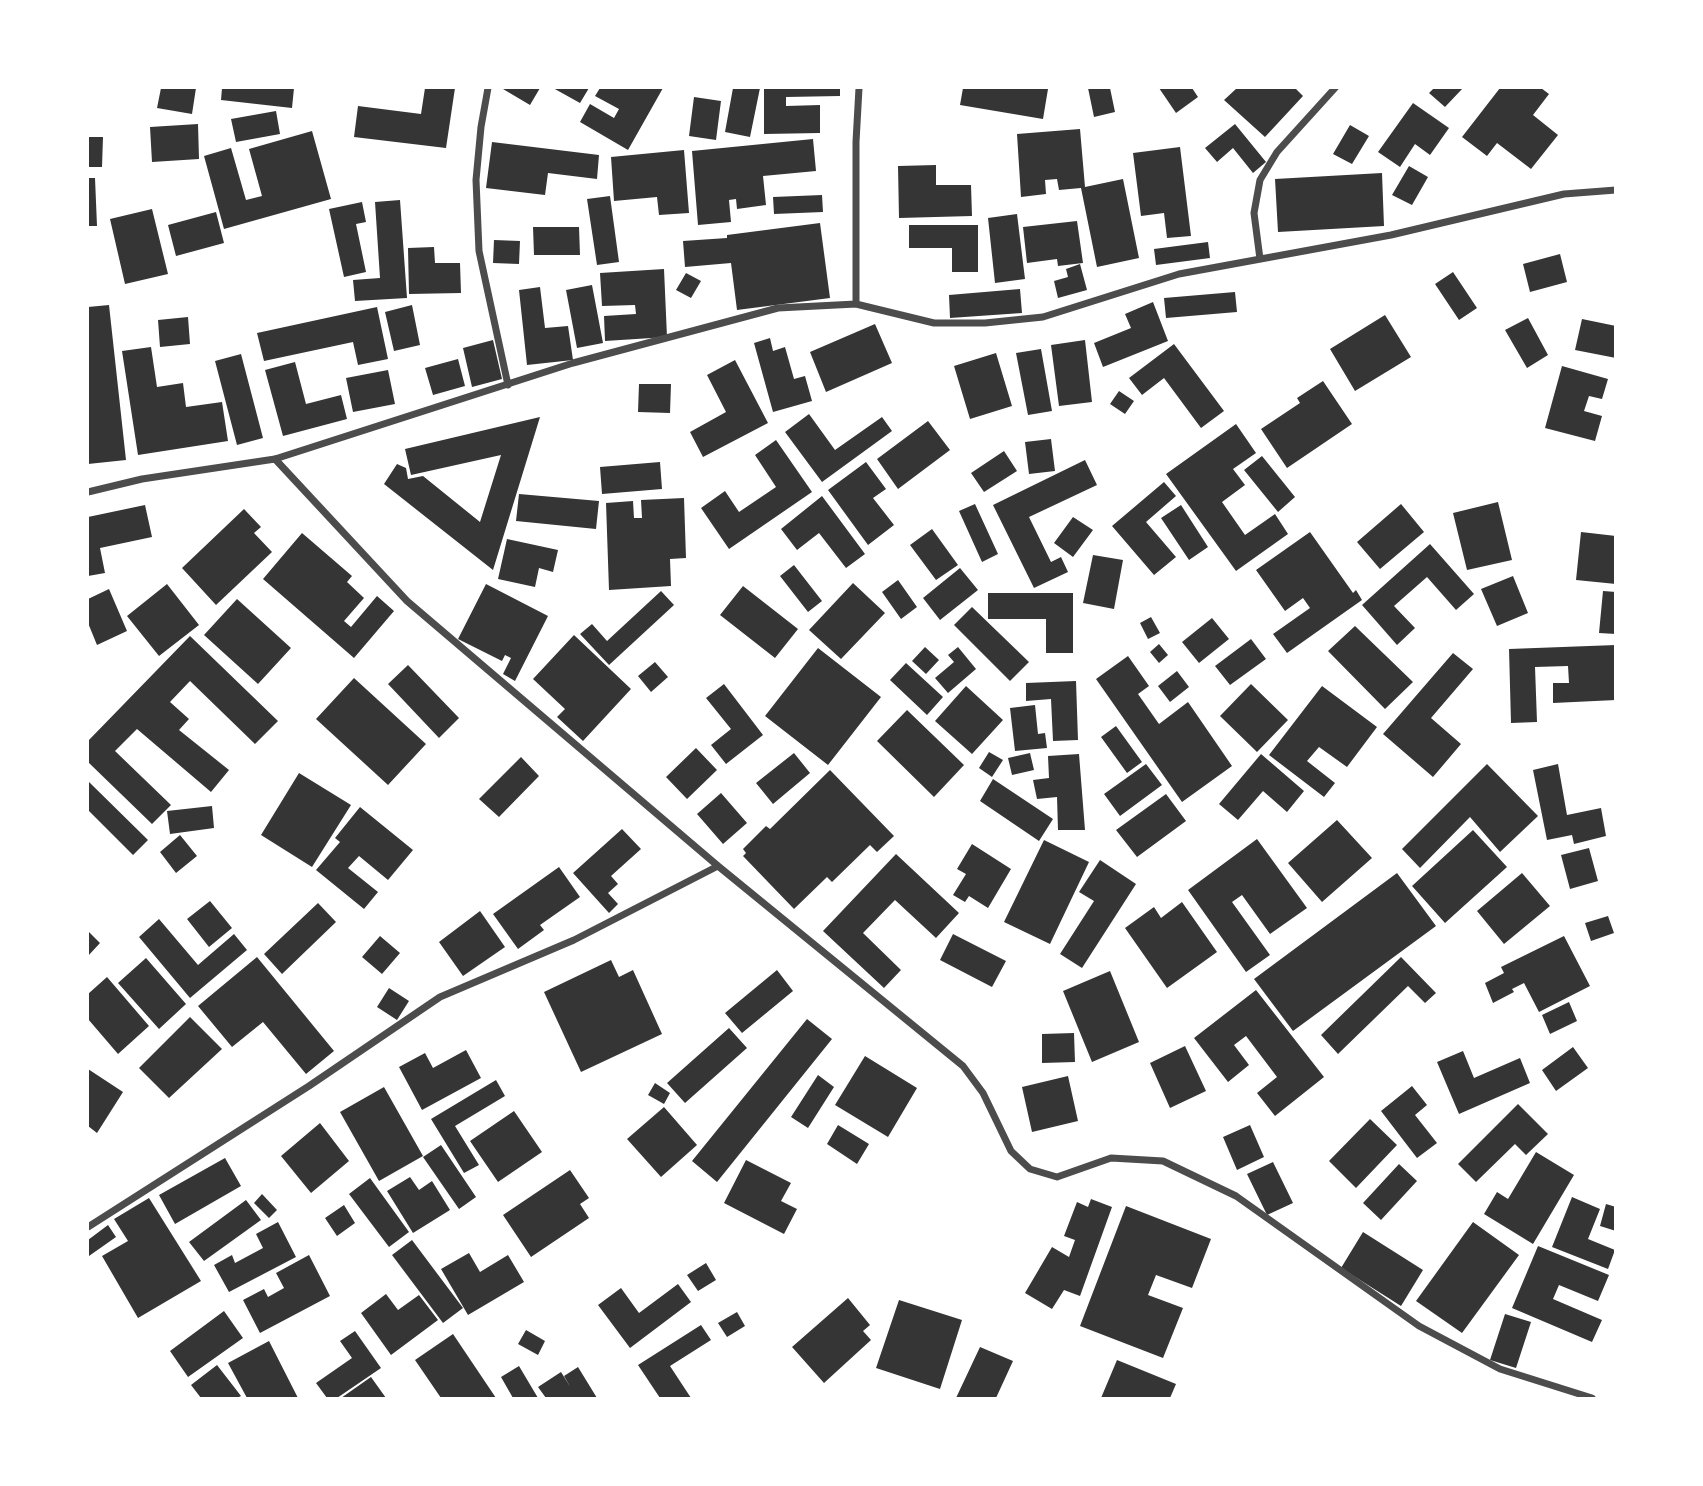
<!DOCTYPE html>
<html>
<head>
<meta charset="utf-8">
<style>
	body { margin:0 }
	#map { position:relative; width:1703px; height:1486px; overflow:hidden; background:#fff; font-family:"Crimson Pro",serif }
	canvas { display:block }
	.frame { position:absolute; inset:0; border:89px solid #fff; pointer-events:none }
</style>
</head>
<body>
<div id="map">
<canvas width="1703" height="1486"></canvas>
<div class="frame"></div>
</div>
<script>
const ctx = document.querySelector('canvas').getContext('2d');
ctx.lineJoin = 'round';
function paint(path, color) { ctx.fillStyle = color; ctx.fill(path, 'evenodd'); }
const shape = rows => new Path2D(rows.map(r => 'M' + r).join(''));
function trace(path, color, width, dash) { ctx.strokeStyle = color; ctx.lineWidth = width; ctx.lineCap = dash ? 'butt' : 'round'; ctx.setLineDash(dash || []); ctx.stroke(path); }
const building = shape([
	[161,88,196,88,192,114,157,108],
	[222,88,294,88,292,108,221,100],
	[425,88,455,88,446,148,354,137,358,106,421,114],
	[504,88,540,88,530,105,503,89],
	[553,88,589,88,580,103],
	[600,88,663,88,628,150,580,122,590,104,614,118,619,109,595,96],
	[733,88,760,88,750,137,725,132],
	[764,88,840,88,840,96,786,97,786,106,820,105,820,133,764,134],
	[963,88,1037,88,1048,89,1043,119,960,105],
	[1088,88,1110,88,1115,112,1094,117],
	[1159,88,1192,88,1198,97,1176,113],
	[1237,88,1295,88,1303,96,1265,137,1224,100],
	[1434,88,1463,88,1445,107,1429,93],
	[1500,88,1541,88,1549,94,1533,115,1558,135,1531,169,1497,143,1487,156,1462,137],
	[694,97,721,101,716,140,689,136],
	[1413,103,1449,128,1430,155,1415,144,1400,167,1378,152],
	[276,111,280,134,236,142,231,119],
	[198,124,199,159,152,162,150,127],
	[1235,124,1266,162,1253,173,1233,148,1217,162,1205,148],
	[1350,125,1369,136,1352,164,1333,154],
	[1080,129,1085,187,1123,179,1139,258,1097,267,1081,188,1059,190,1057,179,1045,180,1046,194,1021,197,1017,134],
	[312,131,331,199,224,229,204,156,231,148,246,200,262,196,249,149],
	[88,137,103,137,102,167,88,167],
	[813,139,816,171,763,176,766,205,737,209,736,199,729,200,731,222,698,225,692,151],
	[492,142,599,155,597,179,548,173,545,195,486,188],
	[1180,147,1191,236,1167,238,1164,213,1141,216,1133,153],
	[684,150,689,213,659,215,657,197,614,201,611,157],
	[936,165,936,185,971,185,972,216,899,218,898,166],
	[1409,166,1428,177,1412,205,1392,195],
	[1382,173,1384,226,1278,232,1275,179],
	[88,178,95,178,97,226,88,226],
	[822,195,823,212,774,214,773,197],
	[610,196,619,262,597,265,587,199],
	[400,200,407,298,355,301,353,280,380,278,375,202],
	[362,202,366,222,356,224,366,272,344,277,329,209],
	[152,209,168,274,125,284,110,219],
	[216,212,224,243,176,256,168,225],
	[1017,214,1025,279,995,283,988,218],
	[1077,221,1083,263,1058,266,1057,259,1027,263,1023,227],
	[820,223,830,298,737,310,731,263,685,267,683,241,727,238,727,235],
	[909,225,978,225,978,272,952,272,952,248,909,248],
	[533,227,579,227,580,255,534,255],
	[494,240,520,241,519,264,493,263],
	[1208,242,1210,258,1156,265,1154,249],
	[434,247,435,263,460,263,461,293,409,294,408,248],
	[1560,254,1567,282,1530,292,1523,264],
	[1080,264,1087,290,1058,298,1054,281,1068,277,1066,269],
	[664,269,667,337,605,341,604,316,636,314,635,305,602,306,600,273],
	[1453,272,1477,308,1459,320,1435,284],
	[686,273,701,281,691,298,676,290],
	[592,285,603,343,577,348,566,290],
	[540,287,545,328,568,326,573,360,527,365,519,290],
	[1020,289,1022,313,950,318,949,295],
	[1235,292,1237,312,1166,318,1164,298],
	[1153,302,1168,341,1103,367,1094,343,1131,328,1125,314],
	[109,305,126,460,88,464,88,307],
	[412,305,420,345,394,351,385,312],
	[377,307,388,359,358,365,353,342,264,361,257,333],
	[1385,315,1411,357,1355,391,1330,349],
	[188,317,190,344,160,347,158,320],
	[1528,318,1548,355,1527,368,1505,330],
	[1582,319,1616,326,1616,358,1575,350],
	[875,324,892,363,826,392,810,352],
	[770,338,773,351,785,347,794,379,805,376,812,401,773,412,754,343],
	[493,340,502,379,472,387,463,348],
	[1085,340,1092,402,1059,406,1051,345],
	[1174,344,1224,411,1201,428,1164,378,1142,395,1129,378],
	[151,347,157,387,183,383,186,407,222,402,228,441,138,455,122,351],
	[1041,349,1052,411,1028,415,1016,353],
	[996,353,1012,406,970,419,954,366],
	[241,354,263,438,237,445,215,361],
	[458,359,465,386,433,395,425,368],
	[735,360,768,423,703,457,690,432,726,412,707,375],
	[295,362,306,404,341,395,347,419,283,436,265,370],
	[1562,366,1608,379,1602,399,1589,396,1584,411,1602,416,1595,441,1545,428],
	[388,370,395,404,353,412,346,378],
	[1323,381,1352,424,1287,468,1261,429,1300,403,1297,398],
	[639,384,671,384,670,413,638,412],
	[1119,391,1134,401,1125,414,1110,404],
	[809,414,835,450,882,417,892,431,822,482,785,432],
	[540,417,493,570,384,484,397,464,406,468,408,479,423,476,480,522,501,455,411,475,405,449],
	[928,421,950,450,898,489,877,459],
	[1236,424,1256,453,1233,469,1245,485,1222,502,1245,535,1275,514,1288,534,1236,571,1166,474],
	[1051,439,1055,471,1029,474,1025,442],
	[776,440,812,492,729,549,701,508,725,491,739,512,776,487,755,455],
	[1004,451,1017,471,984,492,971,473],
	[1262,456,1295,497,1278,512,1244,470],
	[1085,460,1097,485,1029,517,1051,562,1061,557,1068,572,1034,588,993,505],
	[660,462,662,489,602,494,600,467],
	[866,462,886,489,873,498,894,525,868,545,828,490],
	[1164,482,1176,496,1146,522,1176,557,1154,575,1112,526],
	[519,494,599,501,596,529,516,521],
	[822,496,865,554,846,568,819,533,797,550,781,529],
	[684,498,686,558,670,559,671,586,609,590,606,503,633,501,634,518,642,518,641,500],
	[1498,502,1512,560,1467,570,1453,513],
	[975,504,998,554,982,562,959,511],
	[1401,504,1424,532,1380,569,1357,542],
	[145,505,152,537,100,548,105,573,88,576,88,517],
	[1181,505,1208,547,1189,560,1161,518],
	[244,509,261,527,254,533,272,552,216,605,182,568],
	[1073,517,1093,530,1073,557,1054,543],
	[932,529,958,565,936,580,910,545],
	[1310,532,1353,593,1356,590,1362,600,1287,653,1273,634,1310,608,1303,598,1285,611,1256,570],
	[1581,532,1616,536,1616,584,1576,580],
	[302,533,352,576,347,582,364,598,344,621,351,627,377,596,394,611,354,658,263,579],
	[507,539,558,550,553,572,539,568,535,587,498,579],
	[1430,544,1474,594,1456,610,1427,577,1394,606,1415,628,1397,645,1362,605],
	[1093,555,1123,560,1114,609,1083,603],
	[794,565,822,601,808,612,780,576],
	[960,568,978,590,940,620,923,598],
	[1513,576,1528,613,1497,626,1481,589],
	[898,580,917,607,901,619,882,592],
	[853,583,885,613,841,659,809,630],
	[167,584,199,625,159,656,127,616],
	[486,584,548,616,515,681,503,674,511,658,505,655,502,661,458,639],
	[743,586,798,629,775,658,720,615],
	[109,589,127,631,97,645,88,623,88,599],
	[661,591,674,605,609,665,580,634,592,624,607,641],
	[1603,591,1616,592,1616,634,1599,633],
	[988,593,1073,593,1073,653,1046,653,1046,619,988,619],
	[237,599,291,648,258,684,204,635],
	[972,607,1029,662,1010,681,954,625],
	[1151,617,1160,633,1148,639,1140,623],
	[1212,618,1229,639,1199,663,1182,642],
	[1355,626,1413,682,1385,709,1328,651],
	[574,635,631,689,583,741,557,717,565,709,533,679],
	[190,636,278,721,255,744,190,681,170,702,189,719,179,730,229,770,211,792,137,729,115,751,171,805,152,824,88,762,88,741],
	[1251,639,1266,659,1230,685,1215,666],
	[1159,644,1168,655,1159,663,1150,652],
	[1616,645,1616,700,1553,703,1553,683,1569,683,1568,666,1535,667,1537,722,1511,723,1509,649],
	[925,647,939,660,926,674,912,661],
	[958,647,976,669,948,693,935,678,954,662,948,655],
	[818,648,881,697,828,765,765,716],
	[1453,653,1473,669,1431,718,1461,744,1433,777,1383,734],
	[1128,656,1149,686,1138,694,1159,724,1188,702,1232,766,1182,802,1096,679],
	[655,662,668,677,651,692,638,676],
	[906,663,943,697,927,715,890,680],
	[408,665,459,718,439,738,388,684],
	[1177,671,1189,687,1170,702,1158,686],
	[354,678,426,744,388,785,316,719],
	[1076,681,1078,740,1053,741,1051,699,1026,701,1026,683],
	[724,684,763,735,726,764,711,745,731,729,706,698],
	[1251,684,1288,720,1257,752,1220,716],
	[966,686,1003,720,972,754,935,721],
	[1322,686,1377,727,1347,767,1319,747,1307,761,1335,783,1324,797,1269,755],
	[1035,705,1038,734,1045,733,1047,748,1015,751,1010,708],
	[907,710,964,765,934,797,877,741],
	[1116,726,1142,762,1127,773,1101,737],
	[696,748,717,770,687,799,666,777],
	[989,752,1003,760,992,777,979,768],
	[794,753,810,773,773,804,756,783],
	[1030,753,1034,770,1012,775,1008,758],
	[1079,754,1085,830,1058,830,1057,797,1037,799,1033,780,1049,778,1048,756],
	[1261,754,1304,791,1287,812,1263,791,1238,820,1219,804],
	[521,757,539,776,499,817,479,799],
	[1146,764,1162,785,1120,816,1104,794],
	[1487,764,1538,816,1500,852,1470,817,1420,868,1402,849],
	[1558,764,1567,815,1601,808,1606,836,1574,844,1572,835,1547,840,1533,770],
	[830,770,894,836,877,852,870,845,832,882,827,877,794,909,743,856,746,853,743,849,766,826,770,829],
	[299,773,351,805,312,867,261,835],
	[993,779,1053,819,1039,841,980,801],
	[88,781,148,840,133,855,88,810],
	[721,793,747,823,723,844,697,814],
	[1166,794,1186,821,1137,857,1116,830],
	[212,806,214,828,170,834,167,811],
	[360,807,413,850,388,880,359,856,348,868,378,892,364,909,316,870,340,842,335,838],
	[1337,820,1372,858,1322,902,1288,863],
	[622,829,641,849,611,876,618,884,608,893,618,904,609,913,573,873],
	[1473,830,1507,867,1445,923,1412,886],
	[180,835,197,856,176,873,160,852],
	[1257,839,1307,908,1270,934,1242,895,1232,902,1270,955,1246,972,1188,890],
	[1044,840,1089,862,1050,944,1004,922],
	[972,844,1011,869,988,908,969,896,965,902,953,895,966,874,957,869],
	[1589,848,1598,881,1570,889,1561,855],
	[896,854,959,913,936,938,895,900,863,933,901,970,884,988,823,931],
	[1100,860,1136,884,1082,968,1060,954,1094,901,1079,892],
	[559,867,580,897,540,925,544,930,518,949,493,914],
	[1397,873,1436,926,1293,1031,1254,979],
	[1522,873,1550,906,1504,944,1477,911],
	[210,901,232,928,209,947,187,919],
	[1182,902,1217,952,1167,988,1125,928,1154,907,1161,918],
	[318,903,336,922,282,974,264,954],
	[480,911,505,947,463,976,439,942],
	[1608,916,1614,933,1591,941,1585,923],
	[159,919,198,965,234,934,247,950,190,998,139,937],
	[88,931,100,943,88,956],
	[953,934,1006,961,992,987,940,960],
	[380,936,400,953,382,974,362,957],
	[1564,936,1590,986,1539,1012,1524,983,1512,989,1514,992,1493,1003,1485,983,1504,973,1501,967],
	[257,957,334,1051,306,1074,263,1022,232,1047,198,1006],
	[1401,957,1436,993,1425,1003,1408,986,1338,1054,1321,1035],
	[146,958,186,1004,159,1029,118,983],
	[611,960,619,977,633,970,662,1034,581,1072,544,992],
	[777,970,793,991,742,1033,725,1013],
	[1110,971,1139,1042,1092,1062,1063,991],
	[107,977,149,1026,118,1054,88,1019,88,994],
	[389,988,409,1001,397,1020,377,1007],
	[1256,990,1324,1077,1275,1116,1257,1093,1277,1077,1246,1036,1234,1045,1249,1065,1228,1082,1194,1038],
	[1569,1002,1577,1021,1550,1034,1542,1015],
	[190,1017,222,1049,169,1098,139,1068],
	[807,1019,832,1039,717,1182,692,1161],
	[729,1028,747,1048,685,1103,667,1083],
	[1074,1033,1075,1062,1042,1063,1042,1034],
	[1185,1046,1206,1091,1170,1108,1150,1063],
	[1573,1047,1588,1068,1556,1091,1542,1070],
	[466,1050,481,1078,422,1110,399,1067,425,1053,433,1068],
	[1463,1051,1474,1078,1520,1058,1530,1083,1459,1114,1437,1062],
	[865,1056,917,1088,888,1137,835,1105],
	[88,1069,123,1092,97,1133,88,1126],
	[818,1075,834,1087,808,1128,791,1117],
	[1068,1076,1078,1121,1032,1132,1022,1087],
	[496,1080,505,1096,455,1126,479,1165,464,1173,431,1119],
	[655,1083,670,1093,664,1104,648,1095],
	[1412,1086,1427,1105,1415,1115,1437,1143,1417,1158,1381,1111],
	[384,1087,423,1156,379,1181,340,1112],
	[1518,1104,1548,1134,1526,1155,1515,1144,1476,1182,1458,1164],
	[664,1107,697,1145,661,1177,627,1139],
	[514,1111,542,1152,498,1182,470,1141],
	[1370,1119,1397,1145,1356,1188,1329,1161],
	[320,1123,349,1161,311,1193,281,1156],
	[838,1125,869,1144,857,1164,827,1144],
	[1250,1125,1264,1157,1237,1170,1223,1137],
	[441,1145,476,1197,459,1209,423,1157],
	[1536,1152,1574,1175,1533,1244,1484,1214,1497,1192,1508,1199],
	[225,1158,241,1186,175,1224,159,1195],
	[746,1160,791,1183,781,1201,797,1209,784,1234,724,1203],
	[1273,1162,1293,1203,1267,1215,1247,1174],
	[1399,1164,1417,1181,1381,1220,1363,1203],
	[570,1170,589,1198,580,1204,589,1218,531,1257,503,1215],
	[410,1177,419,1190,432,1181,450,1210,413,1233,387,1191],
	[370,1178,409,1232,389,1247,349,1194],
	[262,1194,277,1210,269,1218,254,1203],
	[1572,1197,1600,1209,1588,1239,1615,1250,1608,1269,1552,1247],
	[149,1198,201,1281,138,1318,102,1256,128,1241,114,1219],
	[1091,1199,1112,1207,1080,1296,1064,1290,1052,1309,1025,1293,1052,1247,1069,1257,1075,1240,1064,1236,1077,1202,1088,1207],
	[246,1200,261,1220,204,1261,189,1242],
	[1606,1204,1616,1207,1616,1231,1600,1226],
	[344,1205,355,1223,337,1236,325,1218],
	[1126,1206,1211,1239,1192,1288,1156,1275,1148,1295,1183,1308,1163,1358,1080,1326],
	[278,1222,296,1257,229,1292,214,1265,232,1255,235,1263,263,1248,256,1234],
	[1473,1222,1519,1255,1462,1333,1416,1301],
	[108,1225,116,1237,89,1256,88,1253,88,1240],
	[1363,1232,1423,1270,1401,1306,1341,1268],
	[412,1240,463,1308,443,1323,392,1255],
	[1538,1246,1609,1275,1598,1301,1559,1285,1553,1299,1602,1320,1592,1342,1512,1308],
	[469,1253,480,1272,508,1255,524,1282,468,1315,441,1269],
	[309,1255,330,1296,260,1333,243,1300,264,1289,268,1297,284,1288,276,1273],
	[706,1263,716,1280,698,1291,687,1275],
	[678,1284,691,1302,630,1348,598,1305,621,1288,639,1313],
	[386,1294,398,1310,419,1295,438,1320,391,1355,361,1313],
	[848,1298,870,1325,863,1331,871,1340,824,1383,792,1347],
	[899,1300,962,1320,940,1389,876,1368],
	[224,1311,243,1338,188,1377,170,1351],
	[737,1312,745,1326,727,1337,718,1323],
	[1505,1314,1531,1322,1516,1368,1490,1360],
	[701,1325,711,1340,670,1366,691,1398,660,1398,638,1365],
	[526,1330,545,1341,538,1355,518,1344],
	[355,1331,381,1368,337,1398,327,1398,316,1383,352,1358,340,1341],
	[453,1334,496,1398,441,1398,415,1360],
	[269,1341,298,1398,247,1398,228,1363],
	[980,1347,1013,1361,996,1398,956,1398],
	[1117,1360,1176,1384,1170,1398,1101,1398],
	[217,1365,241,1396,237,1398,201,1398,191,1385],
	[519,1366,538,1398,513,1398,501,1377],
	[578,1367,597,1398,546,1398,538,1387,561,1372,571,1388,564,1376],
	[371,1377,386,1398,341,1398]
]);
const minor = shape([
	[488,88,481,127,476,180,479,251,508,385],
	[1260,259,1254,213,1260,180,1277,152,1335,88],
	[856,304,856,142,859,88],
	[275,459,407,601,718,866,963,1066,983,1093,1011,1151,1030,1169,1057,1177,1111,1158,1163,1161,1236,1196,1419,1326,1500,1369,1592,1398],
	[88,492,142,479,275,459,573,363,778,308,856,304,934,323,985,323,1043,317,1179,274,1391,235,1564,194,1616,190],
	[88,1227,309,1086,440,997,574,940,718,866]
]);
paint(building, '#353535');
trace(minor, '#4c4c4c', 7);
</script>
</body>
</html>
